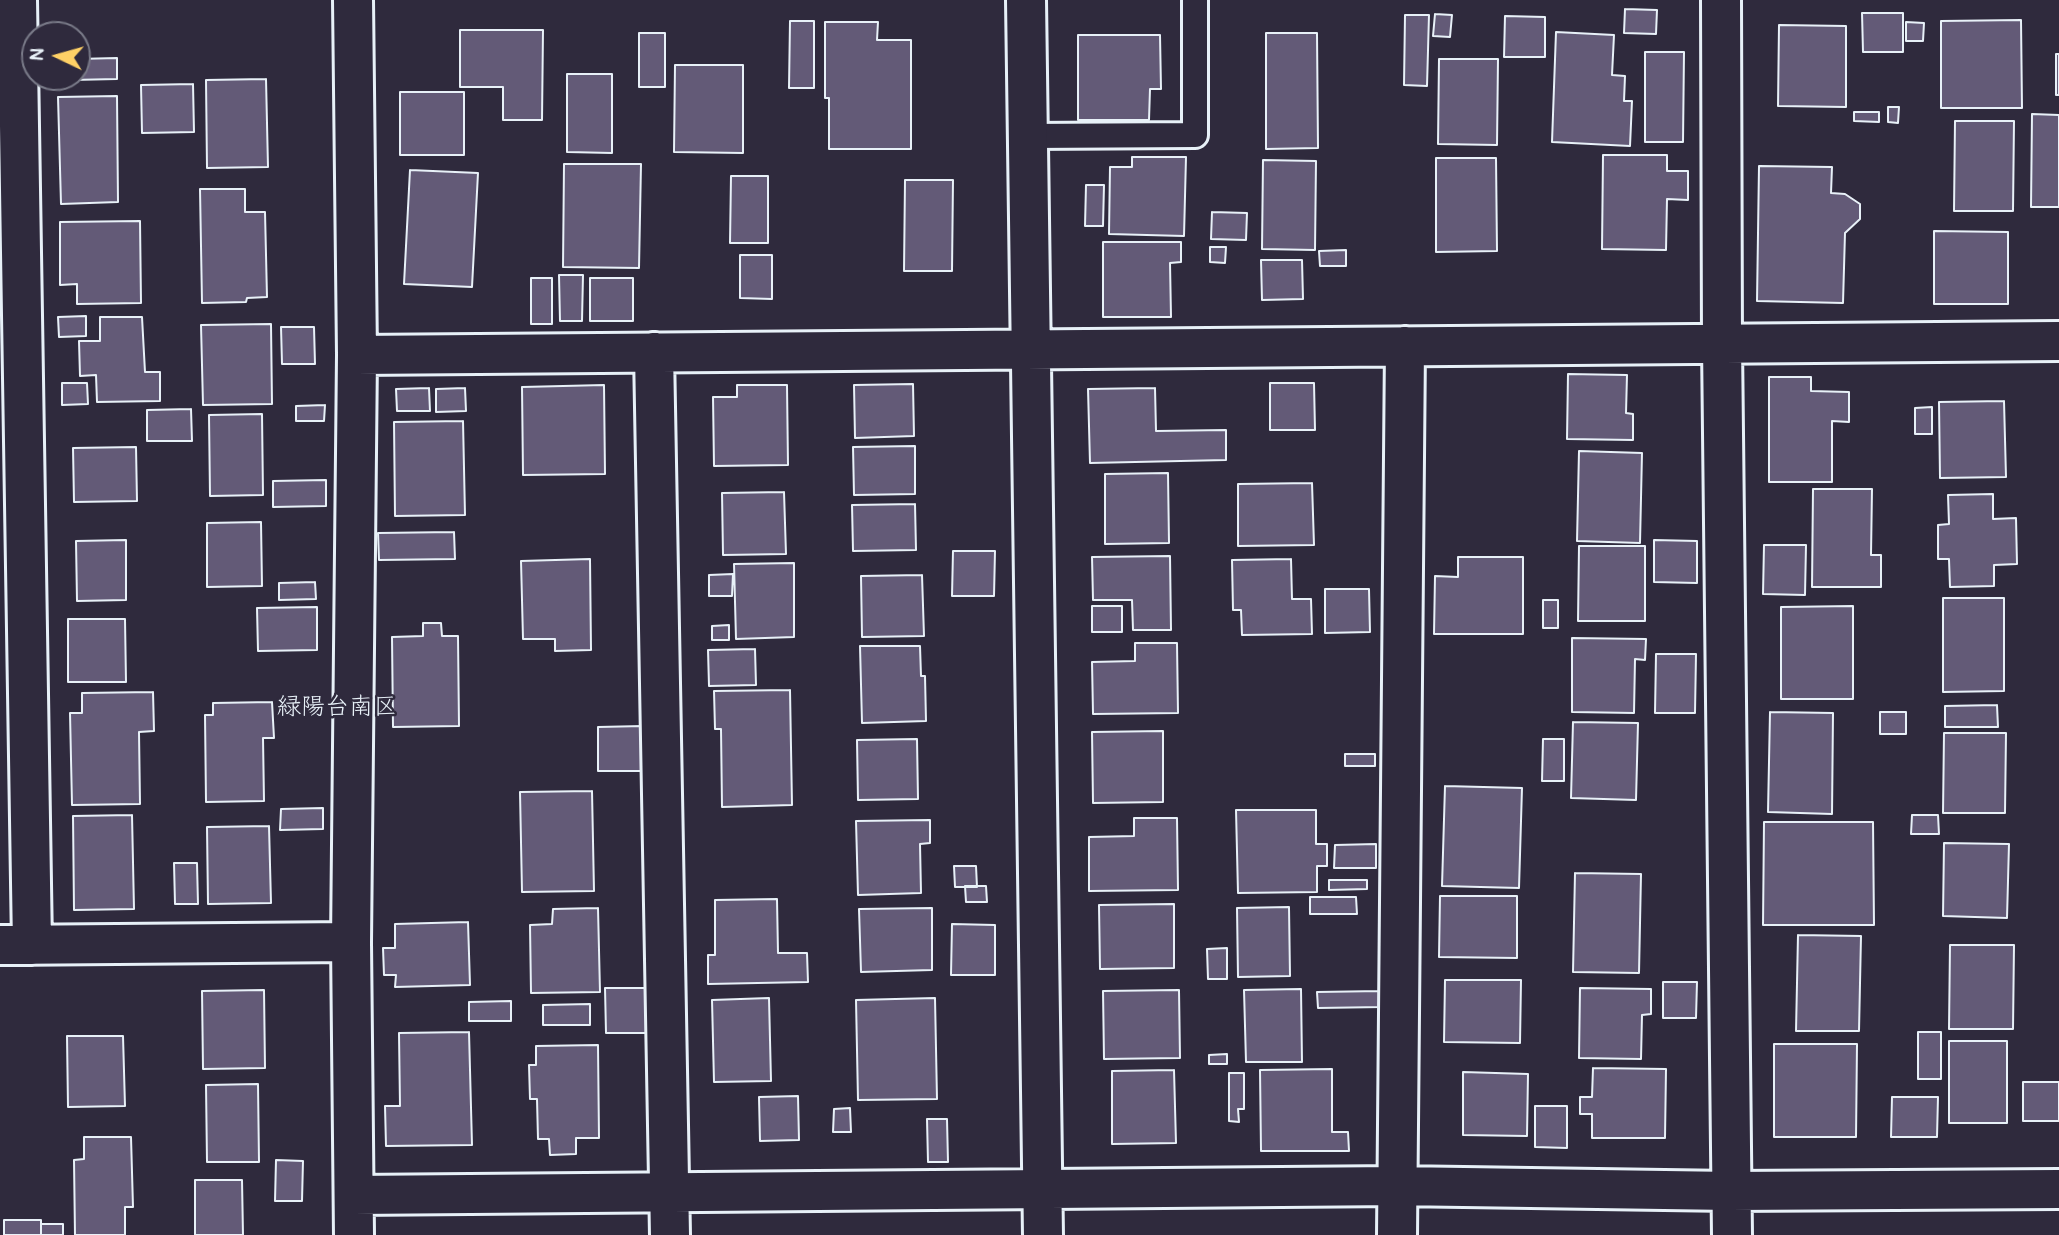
<!DOCTYPE html>
<html>
<head>
<meta charset="utf-8">
<style>
	body { margin:0 }
	#map { position:relative; width:2059px; height:1235px; overflow:hidden; background:#2f2a3d; font-family:Pangolin,sans-serif }
	canvas { display:block }
	.north { position:absolute; left:21px; top:21px; width:70px; height:70px; box-sizing:border-box; background:#2f2a3d; border:2px solid #797a88; border-radius:50%; rotate:275deg; font-size:19px; font-weight:700; line-height:28px; text-align:center; color:#e8f1f8 }
	.north::after { content:''; display:block; margin:auto; width:24px; height:32px; background:#ffd166; clip-path:polygon(50% 0,100% 100%,50% 72%,0 100%) }
</style>
</head>
<body>
<div id="map">
<canvas width="2059" height="1235"></canvas>
<div class="north">N</div>
</div>
<script>
const ctx = document.querySelector('canvas').getContext('2d');
ctx.lineJoin = 'round';
function paint(path, color) { ctx.fillStyle = color; ctx.fill(path, 'evenodd'); }
const shape = rows => new Path2D(rows.map(r => 'M' + r).join(''));
function trace(path, color, width, dash) { ctx.strokeStyle = color; ctx.lineWidth = width; ctx.lineCap = dash ? 'butt' : 'round'; ctx.setLineDash(dash || []); ctx.stroke(path); }
function write(font, color, halo, rows, align = 'center') {
  ctx.font = font + ' Pangolin,"Klee One",sans-serif'; ctx.lineWidth = 5; ctx.setLineDash([]); ctx.textBaseline = 'middle'; ctx.strokeStyle = halo; ctx.fillStyle = color; for (const [text, x, y, turn = 0] of rows) {
    ctx.save(); ctx.translate(x, y); ctx.rotate((+turn || 0) * Math.PI / 180); ctx.textAlign = isNaN(turn) ? turn : align; if (halo) ctx.strokeText(text, 0, 0); ctx.fillText(text, 0, 0); ctx.restore();
  }
}
const building = shape([
	[1625,9,1657,10,1656,34,1624,33,1625,9],
	[1862,13,1903,13,1903,52,1863,52,1862,13],
	[1435,14,1452,15,1450,37,1433,36,1435,14],
	[1405,15,1429,15,1427,86,1404,85,1405,15],
	[1505,16,1545,17,1545,57,1504,57,1505,16],
	[2021,20,2022,108,1941,108,1941,21,2021,20],
	[790,21,814,21,814,88,789,88,790,21],
	[825,22,878,22,877,40,911,40,911,149,829,149,829,98,825,98,825,22],
	[1906,22,1924,23,1923,41,1906,41,1906,22],
	[1779,25,1846,26,1846,107,1778,106,1779,25],
	[460,30,543,30,542,120,503,120,503,87,460,87,460,30],
	[1556,32,1614,35,1612,75,1625,76,1624,101,1632,101,1630,146,1552,142,1556,32],
	[639,33,665,33,665,87,639,87,639,33],
	[1266,33,1317,33,1318,148,1266,149,1266,33],
	[1078,35,1160,35,1161,89,1150,89,1149,120,1078,120,1078,35],
	[1645,52,1684,52,1683,142,1645,142,1645,52],
	[2056,54,2059,54,2059,95,2056,95,2056,54],
	[117,58,117,79,71,80,71,77,77,77,77,59,117,58],
	[1439,59,1498,59,1497,145,1438,144,1439,59],
	[675,65,743,65,743,153,674,152,675,65],
	[567,74,612,74,612,153,567,152,567,74],
	[266,79,268,167,207,168,206,80,266,79],
	[193,84,194,132,142,133,141,85,193,84],
	[400,92,464,92,464,155,400,155,400,92],
	[117,96,118,202,61,204,58,97,117,96],
	[1888,107,1899,107,1898,123,1888,122,1888,107],
	[1854,112,1879,112,1879,122,1854,121,1854,112],
	[2032,114,2059,115,2059,207,2031,207,2032,114],
	[1955,121,2014,121,2013,211,1954,211,1955,121],
	[1603,155,1667,155,1667,171,1688,171,1688,200,1667,199,1666,250,1602,249,1603,155],
	[1132,157,1186,157,1184,236,1109,234,1110,167,1132,167,1132,157],
	[1436,158,1496,158,1497,251,1436,252,1436,158],
	[1263,160,1316,161,1315,250,1262,249,1263,160],
	[564,164,641,164,639,268,563,267,564,164],
	[1759,166,1832,167,1831,193,1845,194,1860,204,1860,219,1845,233,1843,303,1757,301,1759,166],
	[410,170,478,173,472,287,404,284,410,170],
	[731,176,768,176,768,243,730,243,731,176],
	[905,180,953,180,952,271,904,271,905,180],
	[1086,185,1104,185,1103,226,1085,226,1086,185],
	[200,189,245,189,245,212,265,212,267,297,247,298,246,302,202,303,200,189],
	[1212,212,1247,213,1246,240,1211,239,1212,212],
	[140,221,141,303,77,304,77,284,60,285,60,222,140,221],
	[1934,231,2008,232,2008,304,1934,304,1934,231],
	[1103,242,1181,242,1181,262,1170,263,1171,317,1103,317,1103,242],
	[1210,247,1226,247,1225,263,1210,262,1210,247],
	[1346,250,1346,266,1320,266,1319,251,1346,250],
	[740,255,772,255,772,299,740,298,740,255],
	[1261,260,1302,260,1303,299,1262,300,1261,260],
	[559,275,583,275,582,321,560,321,559,275],
	[531,278,552,278,552,324,531,324,531,278],
	[590,278,633,278,633,321,590,321,590,278],
	[86,316,86,336,59,337,58,317,86,316],
	[100,317,142,317,145,372,160,372,160,401,97,402,96,375,80,376,79,341,100,341,100,317],
	[271,324,272,404,203,405,201,325,271,324],
	[281,327,314,327,315,364,282,364,281,327],
	[1568,374,1627,375,1626,413,1633,414,1633,440,1567,439,1568,374],
	[1769,377,1811,377,1811,391,1849,392,1849,422,1832,421,1832,482,1769,482,1769,377],
	[62,383,87,383,88,404,62,405,62,383],
	[1270,383,1314,383,1315,430,1270,430,1270,383],
	[913,384,914,436,855,438,854,385,913,384],
	[604,385,605,474,523,475,522,387,604,385],
	[737,385,787,385,788,465,714,466,713,397,737,397,737,385],
	[429,388,430,411,397,411,396,389,429,388],
	[465,388,466,411,436,412,436,389,465,388],
	[1155,388,1156,431,1226,430,1226,460,1090,463,1088,389,1155,388],
	[2004,401,2006,477,1940,478,1939,402,2004,401],
	[325,405,324,421,296,421,296,406,325,405],
	[1932,407,1932,434,1915,434,1915,408,1932,407],
	[191,409,192,441,147,441,147,410,191,409],
	[262,414,263,495,210,496,209,415,262,414],
	[463,421,465,515,395,516,394,422,463,421],
	[915,446,915,494,854,495,853,447,915,446],
	[136,447,137,501,74,502,73,448,136,447],
	[1579,451,1642,453,1640,543,1577,541,1579,451],
	[1168,473,1169,543,1105,544,1105,474,1168,473],
	[326,480,326,506,273,507,273,481,326,480],
	[1312,483,1314,545,1238,546,1238,484,1312,483],
	[1813,489,1872,489,1871,555,1881,555,1881,587,1812,587,1813,489],
	[784,492,786,554,723,555,722,493,784,492],
	[1993,494,1993,519,2016,518,2017,564,1994,565,1994,586,1950,587,1949,559,1938,559,1938,525,1949,524,1948,495,1993,494],
	[915,504,916,550,853,551,852,505,915,504],
	[261,522,262,586,207,587,207,523,261,522],
	[454,532,455,559,379,560,378,533,454,532],
	[126,540,126,600,77,601,76,541,126,540],
	[1654,540,1697,541,1697,583,1654,582,1654,540],
	[1764,545,1806,545,1805,595,1763,594,1764,545],
	[1579,546,1645,546,1645,621,1578,621,1579,546],
	[953,551,995,551,994,596,952,596,953,551],
	[1170,556,1171,630,1133,630,1132,600,1093,600,1092,557,1170,556],
	[1458,557,1523,557,1523,634,1434,634,1435,576,1458,577,1458,557],
	[590,559,591,650,555,651,555,639,523,639,521,561,590,559],
	[1291,559,1292,599,1311,599,1312,634,1242,635,1241,610,1233,610,1232,560,1291,559],
	[794,563,794,637,736,639,734,564,794,563],
	[733,574,732,596,709,596,709,575,733,574],
	[922,575,924,636,862,637,861,576,922,575],
	[315,582,316,599,279,600,279,583,315,582],
	[1325,589,1369,589,1370,632,1325,633,1325,589],
	[1943,598,2004,598,2004,691,1943,692,1943,598],
	[1543,600,1558,600,1558,628,1543,628,1543,600],
	[1092,606,1122,606,1122,632,1092,632,1092,606],
	[1853,606,1853,699,1781,699,1781,607,1853,606],
	[317,607,317,650,258,651,257,608,317,607],
	[68,619,125,619,126,682,68,682,68,619],
	[423,623,441,623,442,636,458,636,459,726,393,727,392,637,423,636,423,623],
	[729,625,729,640,712,640,712,626,729,625],
	[1572,638,1646,639,1645,660,1635,659,1634,713,1572,712,1572,638],
	[1135,643,1177,643,1178,713,1093,714,1092,662,1135,661,1135,643],
	[860,646,920,646,921,676,925,676,926,721,862,723,860,646],
	[755,649,756,685,709,686,708,650,755,649],
	[1656,654,1696,654,1695,713,1655,713,1656,654],
	[790,690,792,805,722,807,721,729,715,729,714,691,790,690],
	[153,692,154,731,139,732,140,804,72,805,70,713,82,713,82,693,153,692],
	[272,702,274,738,263,738,264,801,206,802,205,715,213,715,213,703,272,702],
	[1997,705,1998,727,1945,727,1945,706,1997,705],
	[1770,712,1833,713,1832,814,1768,812,1770,712],
	[1880,712,1906,712,1906,734,1880,734,1880,712],
	[1573,722,1638,723,1636,800,1571,798,1573,722],
	[643,726,644,771,598,771,598,727,643,726],
	[1163,731,1163,802,1093,803,1092,732,1163,731],
	[1944,733,2006,733,2005,813,1943,813,1944,733],
	[917,739,918,799,858,800,857,740,917,739],
	[1543,739,1564,739,1564,781,1542,781,1543,739],
	[1345,754,1375,754,1375,766,1345,766,1345,754],
	[1445,786,1522,788,1519,888,1442,886,1445,786],
	[592,791,594,891,522,892,520,792,592,791],
	[323,808,323,829,280,830,281,809,323,808],
	[1236,810,1316,810,1316,844,1327,844,1327,866,1317,866,1317,892,1238,893,1236,810],
	[132,815,134,909,74,910,73,816,132,815],
	[1912,815,1938,815,1939,834,1911,834,1912,815],
	[1134,818,1177,818,1178,890,1089,891,1089,837,1134,836,1134,818],
	[930,820,930,843,920,844,921,893,858,895,856,821,930,820],
	[1764,822,1873,822,1874,925,1763,925,1764,822],
	[269,826,271,903,208,904,207,827,269,826],
	[1944,843,2009,844,2007,918,1943,916,1944,843],
	[1376,844,1376,868,1334,868,1335,845,1376,844],
	[174,863,197,863,198,904,175,904,174,863],
	[954,866,976,866,977,887,955,887,954,866],
	[1575,873,1641,874,1639,973,1573,972,1575,873],
	[1329,880,1367,880,1367,889,1329,890,1329,880],
	[965,886,986,886,987,902,966,902,965,886],
	[1440,896,1517,896,1517,958,1439,957,1440,896],
	[1310,897,1356,897,1357,914,1310,914,1310,897],
	[777,899,778,953,807,953,808,982,708,984,708,955,715,955,715,900,777,899],
	[1174,904,1174,968,1100,969,1099,905,1174,904],
	[1289,907,1290,976,1238,977,1237,908,1289,907],
	[598,908,600,992,531,993,530,925,552,924,553,909,598,908],
	[932,908,932,970,861,972,859,909,932,908],
	[468,922,470,985,395,987,396,975,384,975,383,948,395,948,395,924,468,922],
	[952,924,995,925,995,975,951,975,952,924],
	[1798,935,1861,936,1859,1031,1796,1031,1798,935],
	[1950,945,2014,945,2013,1029,1949,1029,1950,945],
	[1227,948,1227,979,1208,979,1207,949,1227,948],
	[1445,980,1521,980,1520,1043,1444,1042,1445,980],
	[1663,982,1697,982,1696,1018,1663,1018,1663,982],
	[605,988,651,988,651,1033,606,1033,605,988],
	[1580,988,1651,989,1651,1014,1642,1015,1641,1059,1579,1058,1580,988],
	[1301,989,1302,1062,1246,1062,1244,990,1301,989],
	[264,990,265,1068,203,1069,202,991,264,990],
	[1179,990,1180,1058,1104,1059,1103,991,1179,990],
	[1381,991,1382,1007,1318,1008,1317,992,1381,991],
	[769,998,771,1081,714,1082,712,1000,769,998],
	[935,998,937,1099,858,1100,856,1000,935,998],
	[511,1001,511,1021,469,1021,469,1002,511,1001],
	[590,1004,590,1025,543,1025,543,1005,590,1004],
	[469,1032,472,1145,386,1146,385,1106,400,1106,399,1033,469,1032],
	[1918,1032,1941,1032,1941,1079,1918,1079,1918,1032],
	[67,1036,123,1036,125,1106,68,1107,67,1036],
	[1949,1041,2007,1041,2007,1123,1949,1123,1949,1041],
	[1774,1044,1857,1044,1856,1137,1774,1137,1774,1044],
	[598,1045,599,1138,576,1138,576,1154,550,1155,549,1139,538,1139,537,1099,530,1099,529,1065,536,1065,536,1046,598,1045],
	[1227,1054,1227,1064,1209,1064,1209,1055,1227,1054],
	[1593,1068,1666,1069,1665,1138,1592,1138,1592,1114,1580,1114,1580,1097,1592,1097,1593,1068],
	[1332,1069,1332,1132,1348,1132,1349,1151,1261,1151,1260,1070,1332,1069],
	[1174,1070,1176,1143,1112,1144,1112,1071,1174,1070],
	[1463,1072,1528,1074,1527,1136,1463,1135,1463,1072],
	[1229,1073,1244,1073,1244,1109,1238,1109,1239,1122,1229,1121,1229,1073],
	[2023,1082,2059,1082,2059,1121,2023,1121,2023,1082],
	[258,1084,259,1162,207,1162,206,1085,258,1084],
	[798,1096,799,1140,760,1141,759,1097,798,1096],
	[1892,1097,1938,1097,1937,1137,1891,1137,1892,1097],
	[1535,1106,1567,1106,1567,1148,1535,1147,1535,1106],
	[850,1108,851,1132,833,1132,834,1109,850,1108],
	[927,1119,947,1119,948,1162,928,1162,927,1119],
	[84,1137,131,1137,133,1207,125,1207,125,1235,75,1235,74,1160,84,1159,84,1137],
	[276,1160,303,1161,302,1201,275,1201,276,1160],
	[195,1180,242,1180,243,1235,195,1235,195,1180],
	[4,1220,41,1220,41,1235,4,1235,4,1220],
	[41,1224,63,1224,63,1235,41,1235,41,1224]
]);
const lane = shape([
	[1028,136,1195,135,1195,0]
]);
const street = shape([
	[17,0,32,945],
	[353,0,357,355,351,942,354,1235],
	[1026,0,1043,1235],
	[1721,0,1722,344,1732,1235],
	[654,352,670,1235],
	[357,355,2059,341],
	[0,945,351,942],
	[354,1195,1397,1186,1731,1191,2059,1189],
	[1397,1235,1405,346]
]);
const quarterNames = [
	["緑陽台南区",337,708]
];
paint(building, '#635a77');
trace(building, '#e8f1f8', 2);
trace(lane, '#e8f1f8', 30);
trace(street, '#e8f1f8', 44);
trace(lane, '#2f2a3d', 24);
trace(street, '#2f2a3d', 38);
write('24px', '#e8f1f8', '#2f2a3d', quarterNames);
</script>
</body>
</html>
